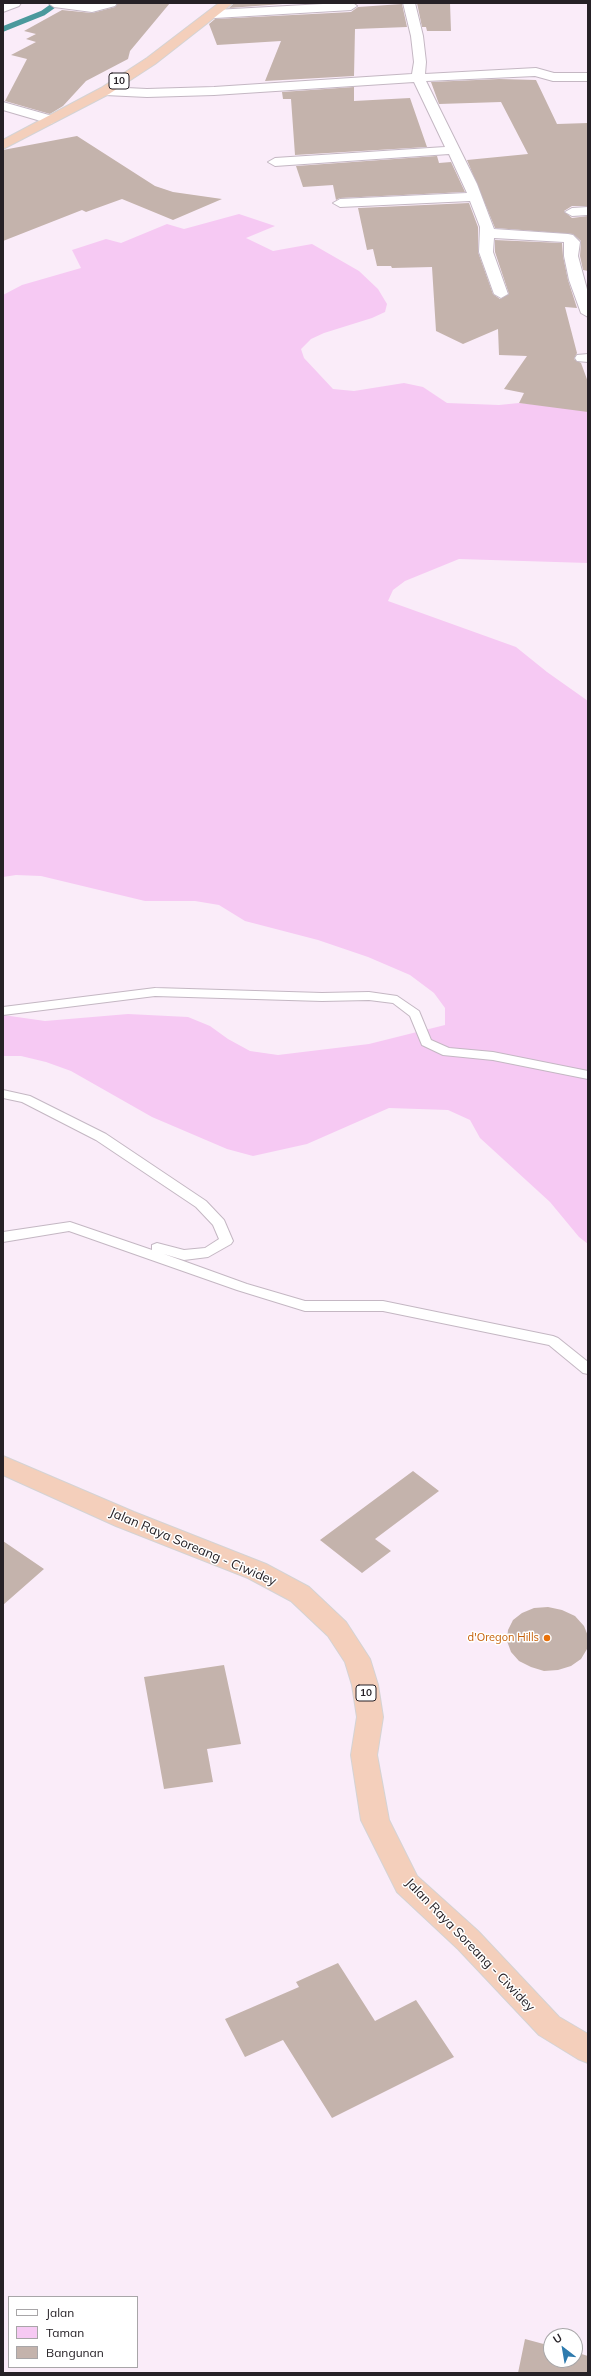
<!DOCTYPE html>
<html>
<head>
<meta charset="utf-8">
<style>
	body { margin:0 }
	#map { position:relative; width:591px; height:2376px; overflow:hidden; background:#faecf9; font-family:Mulish,sans-serif }
	canvas { display:block }
	.frame { position:absolute; inset:0; border:4px solid #262126; pointer-events:none }
	.legend { position:absolute; left:8px; top:2296px; width:130px; height:72px; box-sizing:border-box; background:#fff; border:1px solid #a8a6a8; margin:0; padding:5px 7px; list-style:none; font-size:12px; color:#262126 }
	.legend li { display:flex; align-items:center; gap:8px; height:20px }
	.legend b { width:20px; border:1px solid #a8a6a8 }
	.north { position:absolute; left:543px; top:2328px; width:40px; height:40px; box-sizing:border-box; background:#fff; border:1px solid #a8a6a8; border-radius:50%; rotate:329deg; font-size:11px; font-weight:700; line-height:16px; text-align:center; color:#262126 }
	.north::after { content:''; display:block; margin:auto; width:14px; height:18px; background:#2f7bae; clip-path:polygon(50% 0,100% 100%,50% 72%,0 100%) }
</style>
</head>
<body>
<div id="map">
<canvas width="591" height="2376"></canvas>
<div class="frame"></div>
<ul class="legend">
<li><b style="height:5px;background:#fff"></b>Jalan</li>
<li><b style="height:11px;background:#f6c9f3"></b>Taman</li>
<li><b style="height:11px;background:#c4b3ac"></b>Bangunan</li>
</ul>
<div class="north">U</div>
</div>
<script>
const ctx = document.querySelector('canvas').getContext('2d');
ctx.lineJoin = 'round';
function paint(path, color) { ctx.fillStyle = color; ctx.fill(path, 'evenodd'); }
const shape = rows => new Path2D(rows.map(r => 'M' + r).join(''));
function trace(path, color, width, dash) { ctx.strokeStyle = color; ctx.lineWidth = width; ctx.lineCap = dash ? 'butt' : 'round'; ctx.setLineDash(dash || []); ctx.stroke(path); }
function write(font, color, halo, rows, align = 'center') {
  ctx.font = font + ' Mulish,sans-serif'; ctx.lineWidth = 3; ctx.setLineDash([]); ctx.textBaseline = 'middle'; ctx.strokeStyle = halo; ctx.fillStyle = color; for (const [text, x, y, turn = 0] of rows) {
    ctx.save(); ctx.translate(x, y); ctx.rotate((+turn || 0) * Math.PI / 180); ctx.textAlign = isNaN(turn) ? turn : align; if (halo) ctx.strokeText(text, 0, 0); ctx.fillText(text, 0, 0); ctx.restore();
  }
}
const green = shape([
	[239,214,275,226,246,238,273,251,312,244,359,271,378,289,387,304,385,312,372,318,324,333,311,339,301,349,304,358,333,389,354,391,404,383,423,387,447,403,499,405,519,403,588,409,588,563,459,559,405,581,393,590,388,601,516,647,547,672,588,701,588,1244,579,1237,550,1202,480,1138,470,1120,448,1110,389,1108,307,1144,253,1156,227,1149,152,1117,71,1071,46,1062,21,1056,3,1056,3,1015,45,1021,128,1014,188,1017,210,1026,228,1039,250,1051,278,1055,369,1044,445,1025,445,1008,434,993,410,975,368,957,318,940,245,921,219,905,195,901,145,901,41,876,16,875,3,877,3,295,22,285,81,268,72,250,106,239,121,243,167,224,184,229]
]);
const stream = shape([
	[3,29,43,13,57,3]
]);
const building = shape([
	[118,3,170,3,130,51,128,59,86,81,63,106,50,114,5,101,27,59,11,55,36,42,26,39,36,34,24,31,62,10,92,13,115,7],
	[234,3,296,3,229,8],
	[417,3,450,3,451,31,427,31,426,27,422,27],
	[402,4,407,27,355,29,354,76,265,81,281,41,217,45,209,24,215,19,351,12,358,7],
	[499,79,536,80,557,124,588,123,588,206,572,206,564,211,572,218,588,216,588,271,583,270,580,256,581,241,573,234,495,228,467,160,528,154,501,102,439,104,431,82],
	[354,87,354,101,410,98,427,147,295,155,291,99,283,99,282,92],
	[77,136,155,186,173,192,222,199,173,220,122,199,86,212,82,210,3,241,3,150],
	[437,156,439,163,451,162,465,192,340,198,336,200,333,185,303,187,296,166],
	[469,203,478,227,478,252,493,294,500,299,509,294,495,252,495,240,562,243,563,256,568,280,577,308,565,307,577,353,574,359,581,363,588,382,588,412,519,403,524,393,504,389,527,356,499,355,498,329,463,344,436,331,432,267,392,268,391,266,377,266,373,249,367,250,358,208],
	[413,1471,439,1491,375,1539,391,1551,362,1573,320,1540],
	[3,1541,44,1569,3,1605],
	[548,1607,562,1610,575,1616,584,1626,588,1636,587,1649,581,1659,571,1666,558,1670,544,1671,531,1667,519,1661,511,1652,507,1641,508,1630,513,1620,522,1613,534,1608],
	[224,1665,241,1744,207,1749,213,1782,164,1789,144,1677],
	[338,1963,375,2021,416,2000,454,2057,332,2118,283,2040,245,2057,225,2019,299,1987,296,1982],
	[525,2339,551,2346,551,2360,575,2360,575,2352,588,2356,588,2373,518,2373]
]);
const service = shape([
	[155,988,322,993,369,992,397,996,419,1011,431,1040,449,1048,493,1052,588,1071,588,1079,493,1060,443,1055,422,1045,410,1016,393,1003,369,1000,322,1001,155,996,3,1015,3,1007,155,988],
	[3,1090,30,1096,106,1134,206,1201,224,1220,233,1241,231,1244,208,1257,184,1260,164,1254,247,1284,305,1301,383,1301,553,1336,558,1338,588,1362,588,1374,583,1373,549,1345,383,1311,305,1311,237,1290,69,1231,3,1242,3,1232,70,1222,152,1250,152,1245,157,1243,184,1250,205,1248,219,1239,213,1225,196,1207,96,1140,22,1102,3,1098,3,1090]
]);
const minor = shape([
	[341,3,353,3,357,6,351,10,215,18,209,14,215,10,341,3],
	[403,3,415,3,423,36,426,62,425,74,536,68,554,73,588,73,588,81,553,81,535,76,426,81,477,184,494,229,568,234,573,235,580,242,578,256,588,293,588,317,581,313,569,280,564,256,564,242,494,238,493,252,508,294,501,298,494,294,479,252,480,227,470,201,340,207,333,203,340,199,467,193,449,154,275,166,268,162,275,158,445,147,414,82,214,95,147,97,105,95,99,91,105,87,147,89,214,87,412,74,414,62,411,36,403,3],
	[3,102,56,117,57,120,51,124,3,110,3,102],
	[588,207,588,215,572,216,565,212,572,208,588,207],
	[588,354,588,362,577,361,575,358,577,355,588,354]
]);
const tertiary = shape([
	[21,3,19,6,3,12,3,4,21,3],
	[48,3,92,4,117,3,115,6,92,12,54,7,48,3]
]);
const trunk = shape([
	[219,3,233,3,155,64,109,94,3,149,3,140,101,88,147,58,219,3],
	[3,1456,134,1512,266,1564,309,1587,346,1622,370,1659,378,1685,383,1717,377,1755,389,1820,417,1876,478,1931,559,2017,588,2034,588,2063,578,2059,539,2035,458,1949,397,1892,361,1820,351,1755,357,1717,352,1685,345,1662,328,1636,291,1601,248,1578,116,1526,3,1475,3,1456]
]);
const markers = [
	[547,1638,4,"#e8710a"]
];
const shields = [
	[119,81,20],
	[366,1693,20]
];
const shieldNames = [
	["10",119,81],
	["10",366,1693]
];
const foodNames = [
	["d'Oregon Hills",539,1638]
];
const nearStreetnames = [
	["Jalan Raya Soreang - Ciwidey",193,1547,23],
	["Jalan Raya Soreang - Ciwidey",470,1945,46]
];
paint(green, '#f6c9f3');
trace(stream, '#4b999d', 5.5);
paint(building, '#c4b3ac');
trace(service, '#c4b7c3', 2);
trace(minor, '#c4b7c3', 2);
trace(tertiary, '#c4b7c3', 2);
trace(trunk, '#d4d3d4', 2);
paint(service, '#fff');
paint(minor, '#fff');
paint(tertiary, '#fff');
paint(trunk, '#f4cfbb');
for (const [x, y, r, color] of markers) { const dot = new Path2D(); dot.arc(x, y, r, 0, 2 * Math.PI); ctx.fillStyle = color; ctx.fill(dot); trace(dot, '#fff', 1.5); }
for (const [x, y, w] of shields) { const box = new Path2D(); box.roundRect(x - w / 2, y - 8, w, 16, 3); ctx.fillStyle = '#fff'; ctx.fill(box); trace(box, '#262126', 1); }
write('bold 10px', '#262126', null, shieldNames);
write('11px', '#c56008', '#fff', foodNames, 'right');
write('13px', '#262126', '#fff', nearStreetnames);
</script>
</body>
</html>
